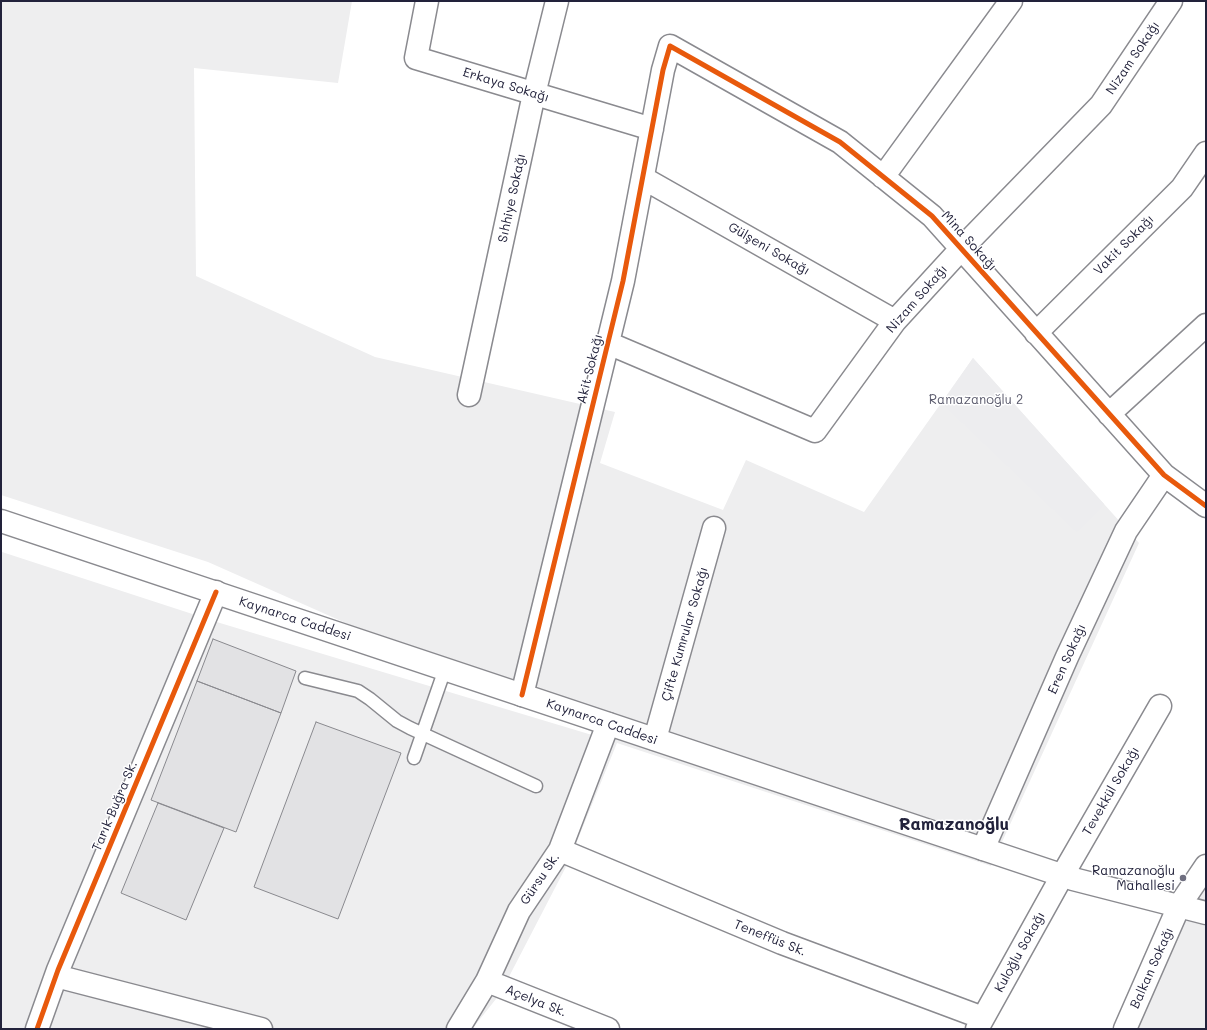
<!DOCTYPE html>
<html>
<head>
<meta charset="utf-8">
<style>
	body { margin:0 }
	#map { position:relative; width:1207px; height:1030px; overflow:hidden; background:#fff; font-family:Mali,sans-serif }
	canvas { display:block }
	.frame { position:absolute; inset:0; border:2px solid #22223b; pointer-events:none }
</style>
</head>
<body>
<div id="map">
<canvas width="1207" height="1030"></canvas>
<div class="frame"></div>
</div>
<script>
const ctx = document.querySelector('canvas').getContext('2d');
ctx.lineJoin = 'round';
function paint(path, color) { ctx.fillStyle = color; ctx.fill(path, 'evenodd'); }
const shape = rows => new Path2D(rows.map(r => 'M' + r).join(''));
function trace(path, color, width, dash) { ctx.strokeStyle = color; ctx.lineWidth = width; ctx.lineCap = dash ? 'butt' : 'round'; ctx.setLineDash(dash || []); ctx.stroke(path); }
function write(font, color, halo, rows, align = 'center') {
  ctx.font = font + ' Mali,sans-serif'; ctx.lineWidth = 3; ctx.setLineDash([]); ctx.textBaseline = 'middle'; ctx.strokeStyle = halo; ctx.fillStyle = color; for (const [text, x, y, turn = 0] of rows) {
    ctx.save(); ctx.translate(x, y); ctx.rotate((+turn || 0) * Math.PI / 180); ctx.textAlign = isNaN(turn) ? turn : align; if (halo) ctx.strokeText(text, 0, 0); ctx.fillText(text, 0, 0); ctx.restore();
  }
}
const built = shape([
	[1,1,352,1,338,83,194,68,196,276,375,357,615,412,600,463,723,510,746,460,864,512,973,358,1139,543,991,866,617,743,569,861,500,994,472,1029,1,1029,2,552,220,623,612,741,208,562,1,495],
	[1187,873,1206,877,1206,1029,1118,1029]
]);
const green = shape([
	[973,358,1104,504,1077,532,942,403]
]);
const building = shape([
	[213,639,296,671,281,713,197,681,213,639],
	[197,681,281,713,236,832,151,800,197,681],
	[316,722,401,753,338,919,254,887,316,722],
	[158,803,224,828,186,920,121,893,158,803]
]);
const lane = shape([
	[305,678,358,691,370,699,397,721,410,728,536,786],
	[414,758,445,669]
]);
const street = shape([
	[427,1,416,58,652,129],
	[883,177,1011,1],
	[643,178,895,321],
	[1036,333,1182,188,1206,153],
	[608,343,815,431,895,321,961,249,1101,105,1171,1],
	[469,395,534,94,557,1],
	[1109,414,1206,325],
	[522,695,623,281,663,70,670,46,840,142,932,216,1164,475,1206,506],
	[655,739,714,528],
	[983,849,1067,657,1126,531,1164,475],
	[560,850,782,943,983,1018],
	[56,976,261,1029],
	[487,981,608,1029],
	[37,1029,58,970,216,592],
	[458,1029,487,981,519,911,560,850,608,724],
	[977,1029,1062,876,1160,706],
	[1125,1029,1179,906,1206,866]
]);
const secondary = shape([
	[1,521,1073,879,1206,913]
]);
const cycleway = shape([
	[522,695,623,281,663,70,670,46,840,142,932,216,1164,475,1206,506],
	[37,1029,58,970,216,592]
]);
const markers = [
	[1183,878,4,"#6f6f80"]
];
const streetNames = [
	["Nizam Sokağı",1133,58,-56],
	["Erkaya Sokağı",506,85,17],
	["Sıhhiye Sokağı",512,198,-78],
	["Mina Sokağı",969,241,48],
	["Vakit Sokağı",1124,245,-45],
	["Gülşeni Sokağı",769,249,30],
	["Nizam Sokağı",917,299,-49],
	["Akit Sokağı",590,369,-76],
	["Kaynarca Caddesi",295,619,18],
	["Çifte Kumrular Sokağı",685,634,-74],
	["Eren Sokağı",1067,659,-66],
	["Kaynarca Caddesi",602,722,19],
	["Tevekkül Sokağı",1111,791,-60],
	["Tarık Buğra Sk.",115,806,-67],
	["Gürsu Sk.",540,879,-56],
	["Teneffüs Sk.",770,938,22],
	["Kuloğlu Sokağı",1020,952,-61],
	["Balkan Sokağı",1152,968,-66],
	["Açelya Sk.",536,1001,22]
];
const parkNames = [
	["Ramazanoğlu 2",976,400]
];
const poiNames = [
	["Ramazanoğlu",1175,871],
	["Mahallesi",1175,886]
];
const districtNames = [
	["Ramazanoğlu",954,825]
];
paint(built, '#eeeeef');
paint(green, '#ededef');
paint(building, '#e2e2e4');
trace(building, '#8a8a8f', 1);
trace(lane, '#8a8a8f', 15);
trace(street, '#8a8a8f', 25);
trace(secondary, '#8a8a8f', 25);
trace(lane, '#fff', 12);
trace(street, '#fff', 22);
trace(secondary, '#fff', 22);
trace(cycleway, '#e8590c', 5);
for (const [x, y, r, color] of markers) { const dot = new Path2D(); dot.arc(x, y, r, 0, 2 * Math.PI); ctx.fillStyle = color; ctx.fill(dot); trace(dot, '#fff', 1.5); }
write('13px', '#22223b', '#fff', streetNames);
write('13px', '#5b5b6d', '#fff', parkNames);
write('13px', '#22223b', '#fff', poiNames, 'right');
write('bold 17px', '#22223b', '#fff', districtNames);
</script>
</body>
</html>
